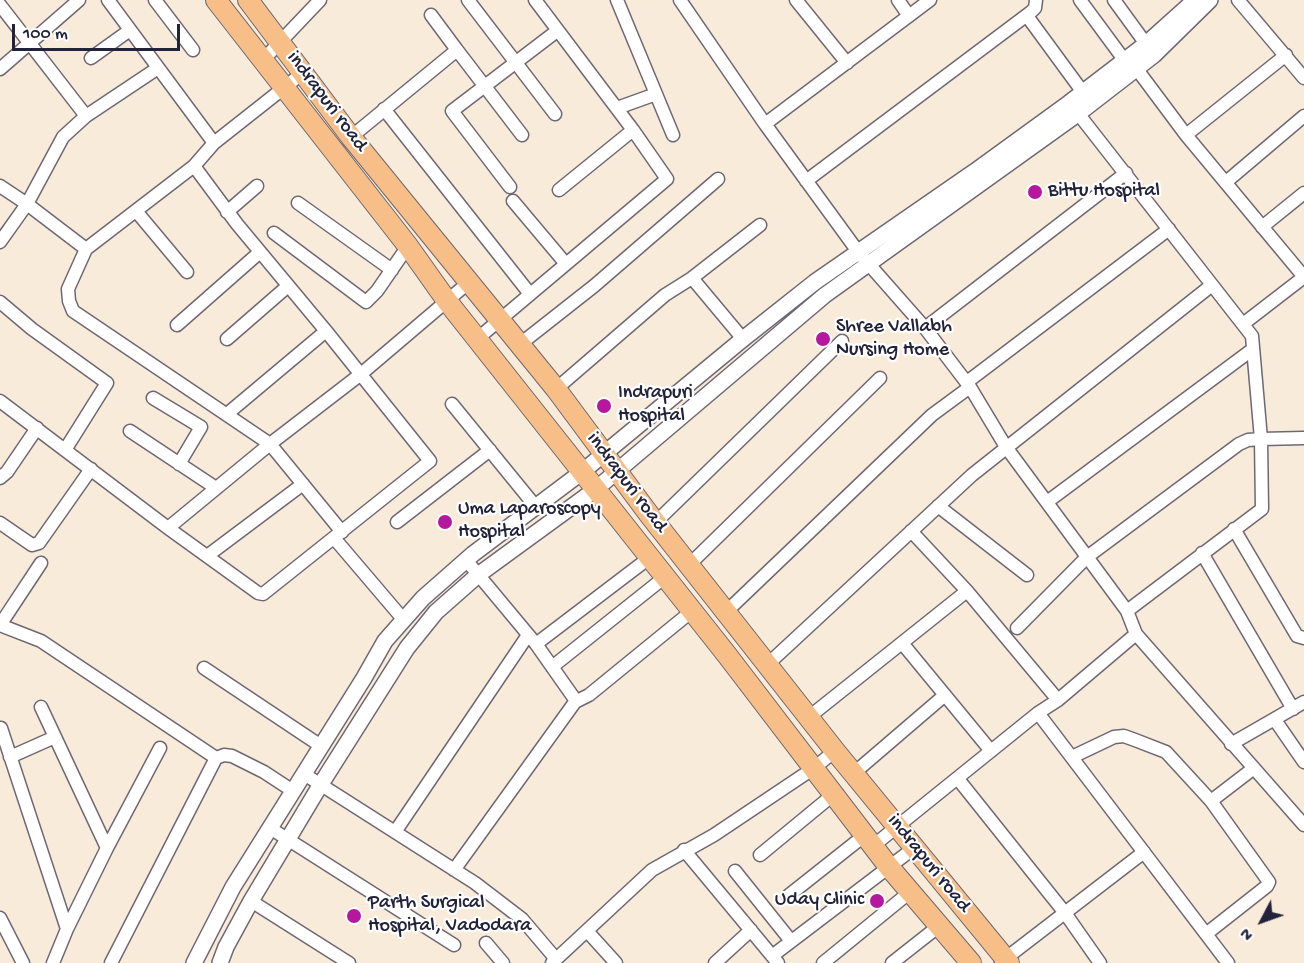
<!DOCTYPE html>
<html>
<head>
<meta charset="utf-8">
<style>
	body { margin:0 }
	#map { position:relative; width:1304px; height:963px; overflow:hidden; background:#f8ebda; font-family:"Gochi Hand",sans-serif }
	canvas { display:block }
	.north { position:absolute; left:1232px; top:891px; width:60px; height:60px; -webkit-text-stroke:4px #fff; paint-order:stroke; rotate:229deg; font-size:16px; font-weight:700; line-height:24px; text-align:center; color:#22223b }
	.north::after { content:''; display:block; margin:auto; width:21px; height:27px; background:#22223b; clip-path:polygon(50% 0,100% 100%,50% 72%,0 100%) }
	.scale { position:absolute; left:12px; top:24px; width:168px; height:27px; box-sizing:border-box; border:3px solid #22223b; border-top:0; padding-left:8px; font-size:18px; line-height:21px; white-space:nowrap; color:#22223b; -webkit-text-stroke:4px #fff; paint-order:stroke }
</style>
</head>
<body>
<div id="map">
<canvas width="1304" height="963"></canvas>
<div class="north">N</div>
<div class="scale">100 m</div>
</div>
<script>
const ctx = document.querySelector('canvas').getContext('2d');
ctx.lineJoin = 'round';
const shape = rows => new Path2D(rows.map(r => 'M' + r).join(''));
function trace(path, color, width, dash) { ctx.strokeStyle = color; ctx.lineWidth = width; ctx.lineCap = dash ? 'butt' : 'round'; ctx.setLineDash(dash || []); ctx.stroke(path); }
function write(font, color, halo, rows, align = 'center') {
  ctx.font = font + ' "Gochi Hand",sans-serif'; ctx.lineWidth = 4.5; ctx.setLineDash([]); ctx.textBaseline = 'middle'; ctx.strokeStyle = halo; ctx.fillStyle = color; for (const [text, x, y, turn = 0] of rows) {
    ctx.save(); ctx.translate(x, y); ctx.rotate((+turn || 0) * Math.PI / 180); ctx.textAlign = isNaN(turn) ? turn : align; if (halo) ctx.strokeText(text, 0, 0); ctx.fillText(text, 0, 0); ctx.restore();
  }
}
const minor = shape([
	[108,0,214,143],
	[155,0,193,50],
	[468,0,555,114],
	[617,0,673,135],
	[680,0,765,124,859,253,925,328,970,387,1006,447,1127,611,1136,634,1304,825],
	[796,0,847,63],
	[898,0,909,16],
	[1080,0,1125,61],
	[1114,0,1146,44],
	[1238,0,1304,78],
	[0,5,86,116],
	[1027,16,1082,91],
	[457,50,522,135],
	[91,58,130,30],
	[263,60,320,0],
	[1136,68,1186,135,1304,277],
	[0,69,79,0],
	[304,72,214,143,194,166,86,249,68,289,69,301,73,311,270,444,342,532],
	[1073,107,1252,336,1261,439,1262,509,1127,611],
	[617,108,656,94],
	[384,109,530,294],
	[765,124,930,0],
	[1186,135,1286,55],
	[351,137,457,50,431,15],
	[806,181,1031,12,1035,8,1036,0],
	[1226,182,1304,116],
	[0,186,27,204,86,249],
	[510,187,452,111,557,31],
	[559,190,633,130],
	[513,201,566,264],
	[298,203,392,270],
	[136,211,187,272],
	[227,212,257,186],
	[1262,227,1304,193],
	[274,233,366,302,377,291,408,246],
	[0,242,27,204,63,137,86,116,158,68],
	[692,278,743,339],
	[0,302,32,329,107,383,65,450],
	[1243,324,1304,277],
	[177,325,260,252],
	[925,328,1126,173],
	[227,339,288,286],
	[477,339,667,179,633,130,535,0],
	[519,345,594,286,718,179],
	[967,382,1169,229],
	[556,389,665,295,692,278,760,225],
	[153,398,201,427,179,464],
	[0,401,168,528,258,593,263,594,430,461,326,331,237,224,194,166],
	[452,404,536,507],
	[227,414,326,331],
	[130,431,216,488],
	[0,478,7,472,37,428],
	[1047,502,1253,349],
	[938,506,1027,575],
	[397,522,490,450],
	[0,523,32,545,39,543,91,469],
	[655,523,842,341],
	[168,528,270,444,361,374,468,283],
	[1234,529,1297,636,1304,638],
	[911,531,967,591,1058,700],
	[334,538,403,619],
	[1202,553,1293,709],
	[207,556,303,484],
	[689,565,880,378],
	[726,612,932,415,970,387],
	[0,625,41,641,216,758,111,963],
	[0,625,41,563],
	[1017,628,1087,557,1239,444,1248,440,1261,439,1304,438],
	[902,643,991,751],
	[536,644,649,558],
	[768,664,972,475,1212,285],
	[552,667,665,577],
	[204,668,321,746],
	[575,702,589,695,692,611],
	[41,707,107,848],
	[1038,713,1228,963],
	[809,717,967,591],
	[1275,720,1304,762],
	[1,728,67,929],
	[1231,744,1304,702],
	[10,757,55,737],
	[1072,757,1114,737,1124,736,1135,740,1166,752,1211,801,1269,882,1267,886,1206,934],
	[216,758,224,755,232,756,264,772,293,791],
	[854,773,945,695],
	[304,774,475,883,522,919,556,959],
	[958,779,1065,913,1100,963],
	[1211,801,1254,768],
	[270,828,454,945],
	[395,832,528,635],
	[873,846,1038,713,1058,700,1136,634],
	[684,850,778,963],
	[760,855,834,794],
	[454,870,575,702,574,698,536,644,466,560],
	[735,871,791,941],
	[788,896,865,835],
	[251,901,349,963],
	[0,918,23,963],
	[587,931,616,963],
	[486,943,503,963],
	[772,956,914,848],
	[1001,962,1144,852],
	[53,963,67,929,107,848,160,748],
	[552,963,652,870,714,835,814,768,835,751],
	[715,963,751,930],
	[823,963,910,892],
	[892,963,939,926]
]);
const tertiary = shape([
	[194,963,233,887,364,678,385,641,423,598,473,554,582,472,743,339,815,282,974,172,1069,103,1146,44,1195,0],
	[220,963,226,947,251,901,321,784,407,648,436,612,478,575,596,489,825,295,1079,113,1154,55,1210,0]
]);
const primary = shape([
	[216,0,408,246,447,301,727,655,889,867,971,963],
	[248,0,351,137,556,389,648,513,835,751,1009,963]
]);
const markers = [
	[1035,192,8,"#b5179e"],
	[823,339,8,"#b5179e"],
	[604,406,8,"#b5179e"],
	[445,522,8,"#b5179e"],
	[877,901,8,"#b5179e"],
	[354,916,8,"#b5179e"]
];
const streetNames = [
	["indrapuri road",326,102,53],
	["indrapuri road",626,483,53],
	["indrapuri road",928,864,51]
];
const poiNames = [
	["Bittu Hospital",1048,192],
	["Shree Vallabh",836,328],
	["Nursing Home",836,351],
	["Indrapuri",618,394],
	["Hospital",618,417],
	["Uma Laparoscopy",458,510],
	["Hospital",458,533],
	["Uday Clinic",864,901,"right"],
	["Parth Surgical",368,904],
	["Hospital, Vadodara",368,927]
];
trace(minor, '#6d6873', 15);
trace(tertiary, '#6d6873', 18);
trace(primary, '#6d6873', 22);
trace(minor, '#fff', 12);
trace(tertiary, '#fff', 15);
trace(primary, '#f7be87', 20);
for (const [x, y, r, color] of markers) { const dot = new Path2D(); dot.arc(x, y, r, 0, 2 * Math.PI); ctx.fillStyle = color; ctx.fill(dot); trace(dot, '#fff', 2); }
write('20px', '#22223b', '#fff', streetNames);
write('20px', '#22223b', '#fff', poiNames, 'left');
</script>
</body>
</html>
